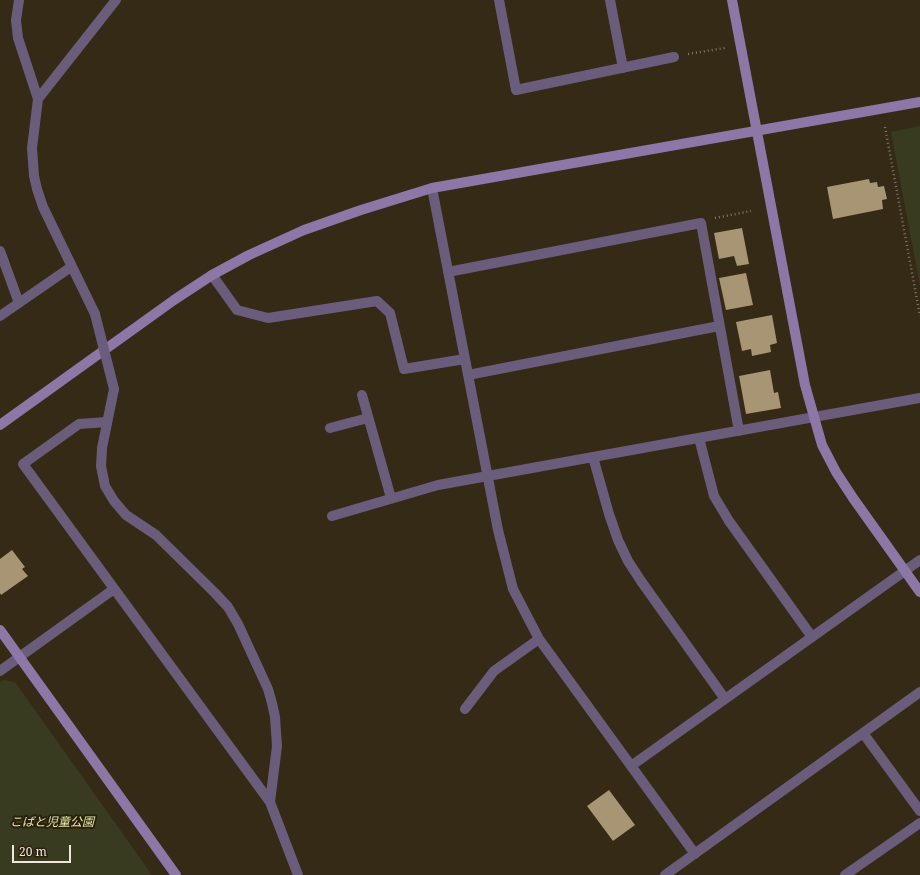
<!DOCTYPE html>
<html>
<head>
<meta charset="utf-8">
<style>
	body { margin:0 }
	#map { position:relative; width:920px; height:875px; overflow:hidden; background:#352a16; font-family:"Noto Serif",serif }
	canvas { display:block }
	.scale { position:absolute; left:12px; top:845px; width:59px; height:18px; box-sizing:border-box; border:2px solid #eee7da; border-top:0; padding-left:5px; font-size:12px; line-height:14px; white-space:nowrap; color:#eee7da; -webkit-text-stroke:3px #2b200c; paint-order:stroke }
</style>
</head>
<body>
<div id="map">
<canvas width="920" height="875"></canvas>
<div class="scale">20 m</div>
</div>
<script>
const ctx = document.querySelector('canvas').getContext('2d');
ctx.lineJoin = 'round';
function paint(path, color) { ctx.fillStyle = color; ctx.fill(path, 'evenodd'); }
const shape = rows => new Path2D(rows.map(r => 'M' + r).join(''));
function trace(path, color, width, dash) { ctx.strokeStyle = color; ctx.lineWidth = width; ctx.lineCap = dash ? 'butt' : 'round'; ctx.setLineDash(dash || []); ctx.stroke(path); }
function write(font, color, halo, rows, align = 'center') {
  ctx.font = font + ' "Noto Serif","Noto Sans JP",serif'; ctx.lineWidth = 4; ctx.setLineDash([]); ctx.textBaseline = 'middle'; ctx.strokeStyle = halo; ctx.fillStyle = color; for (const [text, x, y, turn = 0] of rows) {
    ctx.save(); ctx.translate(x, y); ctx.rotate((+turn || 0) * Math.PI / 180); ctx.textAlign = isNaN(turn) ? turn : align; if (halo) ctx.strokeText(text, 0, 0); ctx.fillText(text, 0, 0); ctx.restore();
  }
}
const green = shape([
	[920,126,920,286,891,132],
	[3,680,15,682,152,875,0,875,0,682]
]);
const building = shape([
	[869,179,870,183,877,182,878,187,884,186,887,199,882,200,883,209,833,219,827,187],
	[742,228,749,264,737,266,734,256,719,259,714,233],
	[746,273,753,305,726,310,719,278],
	[772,315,777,343,770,345,771,352,752,356,751,349,742,351,736,322],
	[770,370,774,393,778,392,781,408,746,414,739,376],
	[12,550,25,567,22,569,28,576,1,595,0,593,0,559],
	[609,790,635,825,613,841,587,806]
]);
const path = shape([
	[688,54,725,48],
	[885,127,920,316],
	[715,218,751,211]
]);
const street = shape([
	[19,0,16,20,18,38,38,99,32,148,34,176,37,189,43,207,95,314],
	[499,0,516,90,674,57],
	[610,0,623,68],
	[38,99,116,0],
	[432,188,498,530,513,589,539,639,695,854],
	[0,251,19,303],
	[448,272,701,223,739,431],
	[212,275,237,310,268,318,377,301,390,313,404,369,465,359],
	[0,316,71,267],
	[468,375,719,326],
	[114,389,102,448,101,466,105,486,114,501,126,515,156,535,215,593,228,607,238,624,268,689,272,703,275,717,277,746,270,802,298,875],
	[362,395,391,498],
	[107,422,79,424,23,464,270,802],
	[330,428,368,418],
	[699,438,714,496,729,521,812,637],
	[593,457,609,514,618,540,628,561,641,581,725,699],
	[332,516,438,485,920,398],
	[0,671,114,589],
	[465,709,494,671,539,639],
	[863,733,920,811],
	[631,766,920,560],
	[665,875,920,692],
	[845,875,920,823]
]);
const secondary = shape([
	[732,0,805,385,822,445,836,472,853,498,920,592],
	[0,425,174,300,212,275,249,255,304,230,361,210,432,188,920,102],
	[0,630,176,875]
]);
const streetBridge = shape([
	[95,314,114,389]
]);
const parkNames = [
	["こばと児童公園",52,823]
];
paint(green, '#393b20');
paint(building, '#a79574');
trace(path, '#817867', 2.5, [1, 3]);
trace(street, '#6a5d7b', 10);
trace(secondary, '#8c77a7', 10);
trace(streetBridge, '#6a5d7b', 10);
write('italic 12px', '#e4e9ab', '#2b200c', parkNames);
</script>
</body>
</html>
